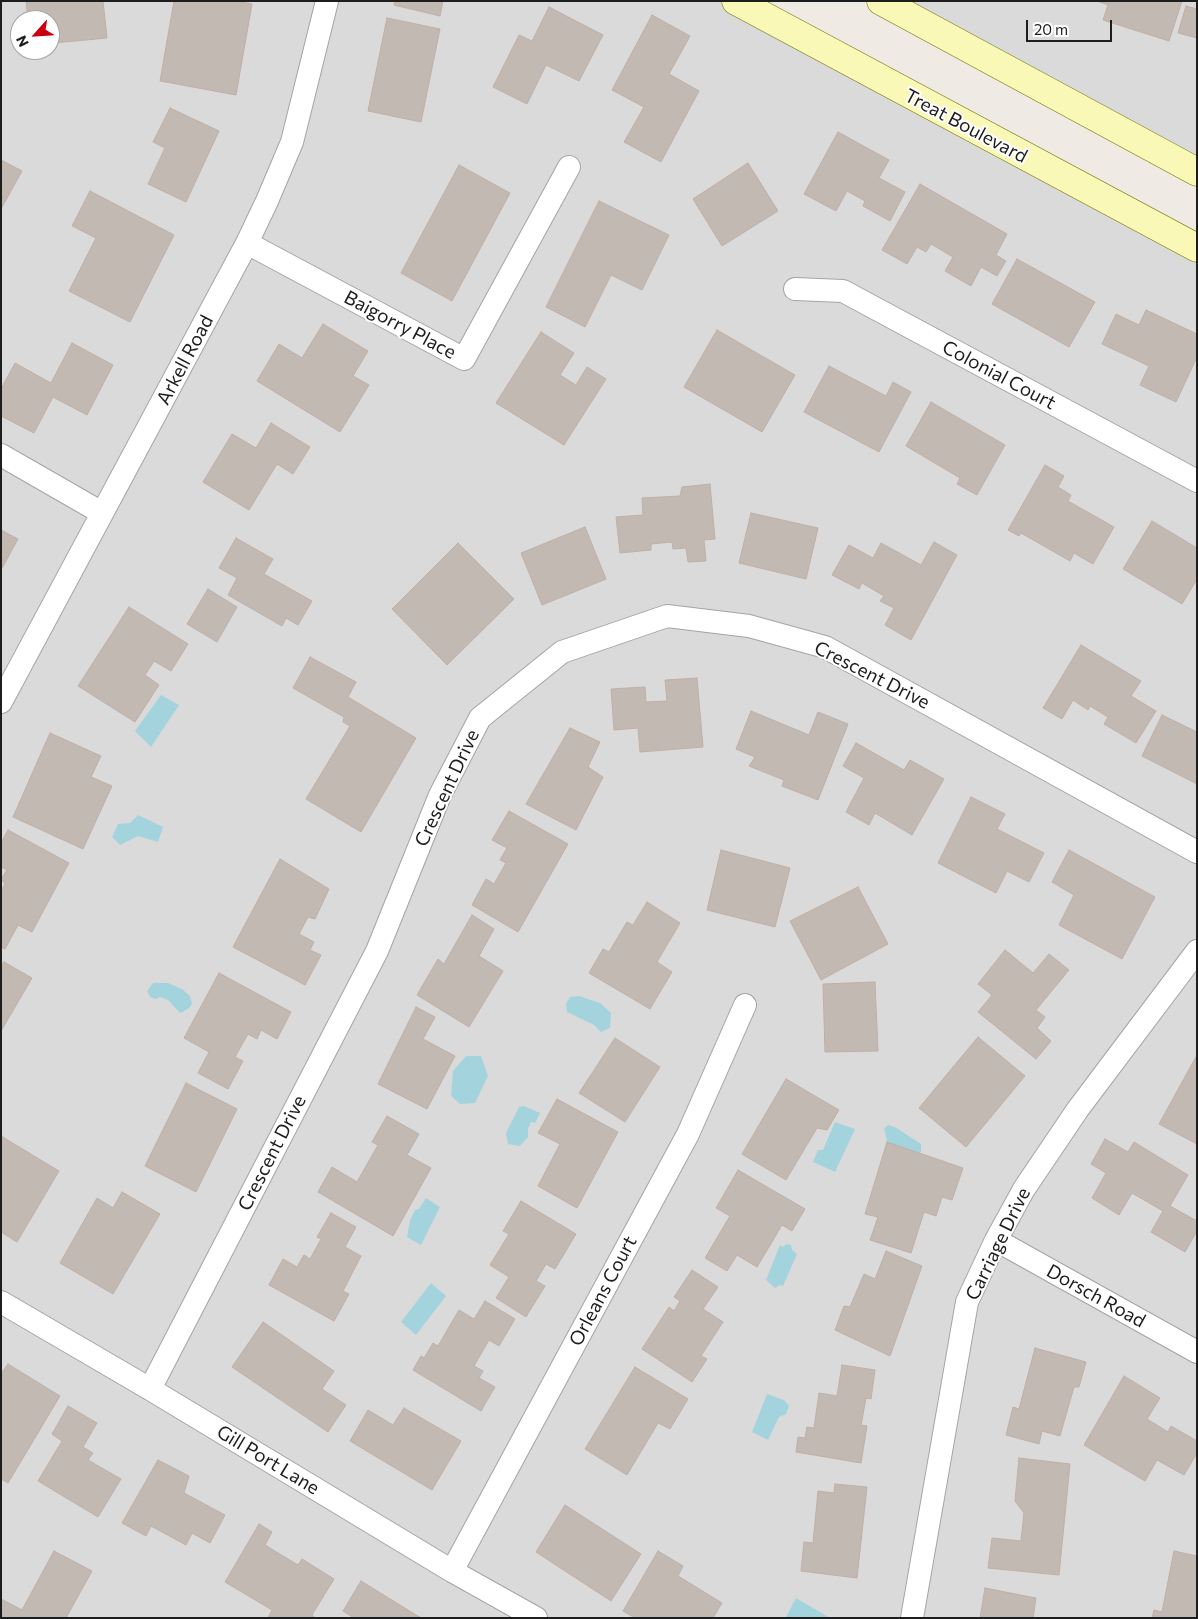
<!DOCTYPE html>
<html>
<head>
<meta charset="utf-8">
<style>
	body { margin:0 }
	#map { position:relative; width:1198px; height:1619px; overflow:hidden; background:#efeae3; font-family:Commissioner,sans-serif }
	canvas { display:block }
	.frame { position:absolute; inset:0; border:2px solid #1d1d1d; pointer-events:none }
	.north { position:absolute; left:10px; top:10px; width:50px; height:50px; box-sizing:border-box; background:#fff; border:1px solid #a5a5a5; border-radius:50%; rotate:244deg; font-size:14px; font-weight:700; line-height:20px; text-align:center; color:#1d1d1d }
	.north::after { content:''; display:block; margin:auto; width:18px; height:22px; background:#cb000f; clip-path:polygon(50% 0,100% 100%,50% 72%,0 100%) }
	.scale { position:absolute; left:1026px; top:20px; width:86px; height:22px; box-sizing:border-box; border:2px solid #1d1d1d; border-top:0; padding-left:6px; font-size:15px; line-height:18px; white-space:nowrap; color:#1d1d1d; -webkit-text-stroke:4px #fff; paint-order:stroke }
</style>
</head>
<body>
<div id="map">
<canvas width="1198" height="1619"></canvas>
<div class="frame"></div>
<div class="north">N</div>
<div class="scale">20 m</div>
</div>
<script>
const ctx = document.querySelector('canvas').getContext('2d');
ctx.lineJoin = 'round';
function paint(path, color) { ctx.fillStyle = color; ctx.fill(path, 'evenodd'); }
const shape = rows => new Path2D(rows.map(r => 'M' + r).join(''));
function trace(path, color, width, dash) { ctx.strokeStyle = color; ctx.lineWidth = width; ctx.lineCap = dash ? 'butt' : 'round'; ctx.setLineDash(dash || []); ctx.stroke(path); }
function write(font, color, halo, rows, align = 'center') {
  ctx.font = font + ' Commissioner,sans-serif'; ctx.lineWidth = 4; ctx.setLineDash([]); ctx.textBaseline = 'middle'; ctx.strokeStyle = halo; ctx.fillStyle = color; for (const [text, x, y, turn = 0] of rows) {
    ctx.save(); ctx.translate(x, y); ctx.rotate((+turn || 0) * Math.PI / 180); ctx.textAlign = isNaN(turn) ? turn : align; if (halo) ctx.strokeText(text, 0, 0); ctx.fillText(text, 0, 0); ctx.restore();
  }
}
const residential = shape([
	[1,1,736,1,1197,248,1197,1618,1,1618],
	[20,20,50,20,50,50,20,50],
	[881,1,1197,1,1197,172]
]);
const water = shape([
	[161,695,179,705,151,747,135,731],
	[138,815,163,827,158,842,138,836,120,845,112,837,118,824,130,823],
	[153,983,168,983,182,989,190,996,192,1004,188,1009,180,1013,168,1000,160,997,156,999,150,997,147,991],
	[579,996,600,1003,611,1013,610,1028,601,1032,594,1025,567,1012,566,1004,570,997],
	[466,1056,481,1056,488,1076,475,1103,460,1104,451,1096,453,1071],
	[524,1106,540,1113,535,1123,531,1122,528,1129,528,1137,520,1146,508,1144,506,1133,519,1107],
	[835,1122,855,1129,835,1172,813,1162,818,1150,823,1150],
	[888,1125,895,1127,921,1144,921,1152,915,1157,888,1144,884,1129],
	[426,1198,440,1207,421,1245,407,1237,410,1220,415,1210,419,1209],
	[787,1244,791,1245,792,1250,797,1254,783,1286,780,1285,775,1288,766,1280,780,1245,783,1247],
	[431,1283,446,1296,416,1335,401,1322],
	[767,1394,784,1400,789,1406,786,1414,779,1417,768,1440,752,1432],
	[796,1598,830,1618,786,1617]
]);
const building = shape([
	[26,1,103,1,107,38,54,43,53,39,50,39,50,20,28,20,26,1],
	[174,1,236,1,252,4,236,95,160,81,174,1],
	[395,1,443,1,440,16,394,5,395,1],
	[1097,1,1182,1,1169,41,1103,20,1108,5,1097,1],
	[1186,6,1197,9,1197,38,1178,33,1186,6],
	[549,7,603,35,579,81,546,65,527,104,493,87,519,35,532,41,549,7],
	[652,15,690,36,669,74,699,91,661,162,624,142,644,107,612,90,652,15],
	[387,18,440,29,421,122,368,111,387,18],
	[170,108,219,131,186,202,148,184,165,148,153,142,170,108],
	[838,132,889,160,879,178,905,192,890,221,863,206,865,201,847,191,836,211,804,194,838,132],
	[1,160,22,171,1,209,1,160],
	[748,163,778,211,722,246,693,199,748,163],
	[459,165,510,193,452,301,401,273,459,165],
	[920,184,1007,234,996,255,1006,261,997,276,981,267,971,286,945,271,953,257,931,244,926,252,917,247,907,264,882,250,920,184],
	[90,191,174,235,130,322,69,291,96,238,72,226,90,191],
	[599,201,669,235,642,290,611,275,585,327,546,307,599,201],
	[1017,259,1095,302,1069,347,992,304,1017,259],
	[1146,310,1197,334,1197,357,1176,402,1140,385,1149,366,1102,344,1116,314,1139,325,1146,310],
	[323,324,368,351,353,376,369,385,340,432,257,381,279,344,302,358,323,324],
	[717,330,795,375,762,432,684,387,717,330],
	[541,332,574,353,560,375,576,385,587,367,606,379,564,445,496,403,541,332],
	[72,343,113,365,87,415,53,397,34,433,1,416,1,389,15,363,51,383,72,343],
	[829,366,886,396,893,382,911,392,879,452,804,412,829,366],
	[931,402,1005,445,977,495,957,484,960,478,906,446,931,402],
	[271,423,310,447,293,474,277,464,249,510,203,482,232,434,256,448,271,423],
	[1045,465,1064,476,1058,487,1071,495,1068,501,1114,527,1093,564,1074,553,1070,561,1021,533,1019,536,1008,530,1045,465],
	[710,484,715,539,704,540,706,561,688,562,686,548,673,549,672,542,651,544,651,550,620,553,616,517,643,515,642,498,680,496,682,487,710,484],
	[751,513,818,528,806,579,739,563,751,513],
	[1152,521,1197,548,1197,579,1182,604,1123,569,1152,521],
	[585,527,606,579,542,605,521,553,585,527],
	[1,530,18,539,1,570,1,530],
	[236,538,273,559,264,574,312,601,298,625,286,618,282,626,228,595,237,578,219,568,236,538],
	[934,542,957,555,911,640,885,625,894,608,880,601,884,596,862,583,859,589,832,575,849,545,873,558,881,543,921,565,934,542],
	[458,543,514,599,447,665,392,609,458,543],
	[208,589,237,607,217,642,187,624,208,589],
	[129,607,188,644,171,671,154,661,145,675,159,685,135,722,78,686,129,607],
	[1081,645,1141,681,1131,696,1156,711,1136,743,1104,724,1108,717,1090,706,1088,710,1073,700,1062,719,1043,708,1081,645],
	[310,657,356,682,348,697,416,738,361,832,306,799,350,726,343,722,344,717,293,688,310,657],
	[697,678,703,747,640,752,638,728,614,730,611,689,645,687,646,702,667,701,665,680,697,678],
	[751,711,809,735,818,712,848,724,818,800,782,786,784,780,749,766,755,757,736,749,751,711],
	[1162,715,1197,732,1197,784,1142,756,1162,715],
	[570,728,600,742,588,767,603,777,576,830,526,804,570,728],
	[50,733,101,756,91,777,112,786,83,849,13,817,50,733],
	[856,743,904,770,910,760,944,779,912,835,875,813,869,825,846,812,864,778,843,766,856,743],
	[971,797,1005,814,997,829,1044,853,1029,882,1007,871,996,893,938,863,971,797],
	[509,811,568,844,518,932,472,905,486,879,494,884,506,863,500,860,507,848,492,840,509,811],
	[8,830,69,863,32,932,18,925,5,949,1,947,1,891,5,884,1,879,7,870,1,867,1,843,8,830],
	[721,850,790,868,775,927,707,910,721,850],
	[1069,850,1155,897,1122,959,1059,925,1074,895,1052,882,1069,850],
	[280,859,329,889,315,919,308,917,299,934,314,942,310,950,321,955,305,985,233,947,280,859],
	[858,887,888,944,821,980,790,921,858,887],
	[647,902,680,923,657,962,672,972,650,1009,589,973,603,949,609,952,627,922,633,925,647,902],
	[472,915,494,929,479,956,503,971,469,1027,417,995,438,959,444,964,472,915],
	[1005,950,1033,973,1049,954,1069,970,1036,1010,1045,1017,1037,1028,1051,1041,1036,1059,978,1012,992,995,978,984,1005,950],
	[4,962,32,978,1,1031,1,967,4,962],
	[219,973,291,1012,277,1039,261,1030,257,1039,248,1034,235,1057,243,1061,228,1089,198,1073,209,1052,184,1038,219,973],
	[875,982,878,1051,825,1052,823,984,875,982],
	[416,1007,435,1017,423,1039,455,1056,427,1109,378,1084,416,1007],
	[978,1037,1025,1076,966,1147,919,1108,978,1037],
	[615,1038,660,1067,625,1122,579,1093,615,1038],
	[1197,1055,1197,1144,1159,1124,1197,1055],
	[786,1079,839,1110,827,1130,817,1128,786,1180,742,1154,786,1079],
	[186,1083,237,1109,196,1192,145,1166,186,1083],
	[557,1099,618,1132,577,1208,538,1186,560,1144,538,1133,557,1099],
	[387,1116,419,1134,407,1155,431,1168,393,1236,318,1192,332,1167,357,1182,378,1145,372,1142,387,1116],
	[1,1136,59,1171,17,1242,1,1232,1,1136],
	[1105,1139,1128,1152,1134,1142,1188,1175,1170,1206,1197,1221,1197,1231,1185,1252,1151,1232,1163,1211,1132,1193,1119,1215,1092,1198,1106,1173,1091,1164,1105,1139],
	[887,1142,963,1168,952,1200,942,1197,936,1216,924,1212,911,1253,870,1240,878,1217,865,1214,887,1142],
	[738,1170,805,1209,792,1231,782,1225,757,1267,737,1255,727,1271,705,1258,730,1216,716,1208,738,1170],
	[122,1192,160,1214,113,1294,60,1263,97,1198,113,1208,122,1192],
	[521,1201,576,1234,555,1269,546,1264,536,1281,545,1286,526,1317,496,1298,509,1277,490,1265,509,1234,503,1231,521,1201],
	[331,1213,356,1227,345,1247,361,1256,343,1291,349,1294,334,1321,269,1285,283,1259,297,1267,304,1255,310,1259,321,1239,317,1237,331,1213],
	[886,1251,922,1266,890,1356,835,1330,844,1306,850,1307,864,1274,875,1279,886,1251],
	[692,1270,718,1287,703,1309,723,1322,701,1356,707,1359,692,1382,642,1349,669,1307,674,1311,680,1301,674,1297,692,1270],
	[485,1301,515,1319,499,1346,489,1340,474,1366,483,1371,479,1378,495,1387,481,1411,413,1370,421,1356,424,1358,433,1343,438,1346,459,1310,474,1319,485,1301],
	[263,1322,334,1371,322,1389,346,1405,328,1432,232,1367,263,1322],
	[1035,1348,1086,1362,1079,1387,1074,1387,1060,1436,1042,1431,1039,1444,1006,1435,1013,1407,1019,1409,1035,1348],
	[8,1364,60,1396,8,1483,1,1479,1,1374,8,1364],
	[842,1365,875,1370,871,1399,866,1398,861,1425,867,1426,861,1463,796,1452,798,1437,805,1438,807,1427,814,1428,819,1393,837,1396,842,1365],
	[635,1367,688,1399,670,1429,658,1423,627,1475,585,1449,635,1367],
	[1124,1376,1160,1398,1147,1419,1168,1432,1171,1426,1197,1441,1197,1453,1184,1475,1157,1460,1145,1481,1084,1445,1124,1376],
	[68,1406,97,1423,83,1447,93,1453,88,1460,121,1479,98,1517,38,1481,62,1441,52,1434,68,1406],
	[404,1408,461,1441,432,1490,350,1441,368,1410,393,1425,404,1408],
	[1019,1458,1070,1464,1059,1575,988,1568,992,1538,1021,1541,1024,1513,1015,1501,1019,1458],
	[158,1460,189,1476,184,1493,225,1515,210,1543,192,1533,186,1545,151,1526,146,1536,122,1523,158,1460],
	[835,1484,867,1487,857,1578,801,1571,804,1542,813,1543,818,1491,834,1493,835,1484],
	[565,1505,641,1554,611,1601,536,1552,565,1505],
	[259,1524,272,1532,265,1545,298,1565,302,1559,334,1579,312,1615,315,1618,268,1618,272,1610,225,1582,259,1524],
	[54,1551,92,1571,66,1618,1,1618,1,1599,22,1610,54,1551],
	[658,1551,683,1566,678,1576,722,1603,713,1618,635,1618,623,1611,658,1551],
	[1174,1551,1197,1556,1197,1618,1152,1618,1154,1610,1162,1612,1174,1551],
	[361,1581,421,1618,354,1618,343,1611,361,1581],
	[985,1588,1036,1598,1033,1618,980,1618,985,1588]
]);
const street = shape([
	[247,243,464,359,569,167],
	[795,289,843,291,1197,481],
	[1,455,102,513],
	[1,702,247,243,267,201,292,142,327,1],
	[996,1240,1197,1352],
	[1,1302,150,1389,452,1571,536,1618],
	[150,1389,377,951,440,795,480,718,562,652,667,616,749,626,825,647,1197,852],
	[452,1571,688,1134,745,1005],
	[912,1618,967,1302,996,1240,1024,1189,1078,1109,1197,951]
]);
const secondary = shape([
	[736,1,1197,248],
	[881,1,1197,172]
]);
const streetNames = [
	["Treat Boulevard",966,126,28],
	["Baigorry Place",400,325,28],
	["Arkell Road",185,360,-62],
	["Colonial Court",999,375,28],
	["Crescent Drive",872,675,27],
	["Crescent Drive",447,788,-65],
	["Crescent Drive",272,1153,-63],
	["Carriage Drive",998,1244,-64],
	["Orleans Court",603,1291,-62],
	["Dorsch Road",1096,1296,29],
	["Gill Port Lane",268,1460,31]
];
paint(residential, '#dbdada');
paint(water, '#a3d4dd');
paint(building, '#c3b9b3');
trace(building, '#c0afa6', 1);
trace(street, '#a4a4a4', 24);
trace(secondary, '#717404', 29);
trace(street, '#fff', 22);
trace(secondary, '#f9f8b6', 28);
write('19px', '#1d1d1d', '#fff', streetNames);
</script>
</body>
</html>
